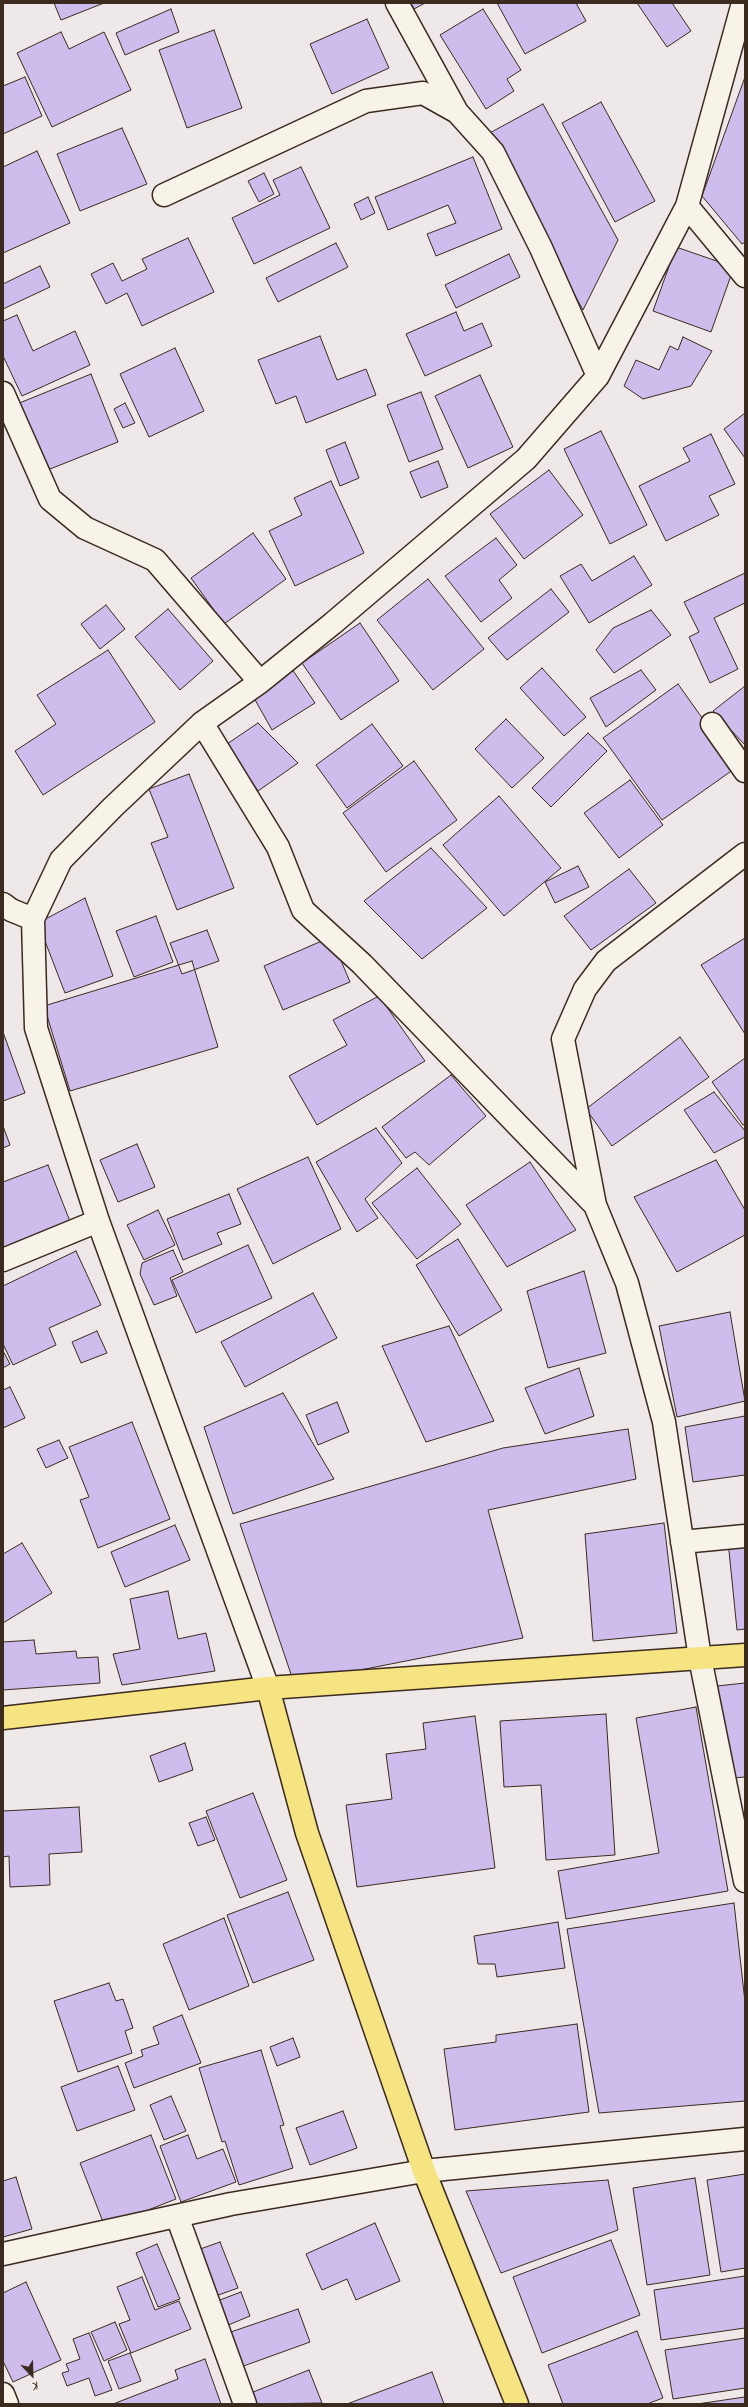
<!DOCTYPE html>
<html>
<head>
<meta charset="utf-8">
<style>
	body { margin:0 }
	#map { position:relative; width:748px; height:2407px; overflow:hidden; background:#efe8e9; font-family:Caveat,sans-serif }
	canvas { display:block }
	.frame { position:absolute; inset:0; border:4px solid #3b2a1e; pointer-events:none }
	.north { position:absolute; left:12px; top:2355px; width:40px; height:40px; -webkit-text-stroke:3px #f7f3e8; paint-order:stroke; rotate:157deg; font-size:11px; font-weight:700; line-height:16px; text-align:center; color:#3b2a1e }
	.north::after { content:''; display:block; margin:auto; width:14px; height:18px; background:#3b2a1e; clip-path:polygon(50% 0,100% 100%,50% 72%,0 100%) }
</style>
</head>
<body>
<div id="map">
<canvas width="748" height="2407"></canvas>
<div class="frame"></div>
<div class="north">K</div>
</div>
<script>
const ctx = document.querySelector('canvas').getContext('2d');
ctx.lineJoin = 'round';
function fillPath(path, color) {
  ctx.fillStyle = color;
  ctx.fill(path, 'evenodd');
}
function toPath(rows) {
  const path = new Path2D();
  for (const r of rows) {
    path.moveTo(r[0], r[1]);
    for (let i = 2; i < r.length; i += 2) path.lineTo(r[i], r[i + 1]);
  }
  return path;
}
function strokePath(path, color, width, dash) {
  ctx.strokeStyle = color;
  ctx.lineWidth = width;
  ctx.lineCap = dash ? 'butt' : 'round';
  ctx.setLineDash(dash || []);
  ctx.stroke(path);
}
const building = toPath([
	[54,3,104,3,61,20,54,3],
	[411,3,425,3,414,9,411,3],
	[497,3,576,3,586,21,525,54,497,3],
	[637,3,672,3,691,31,667,47,637,3],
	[171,9,179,32,125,55,116,33,171,9],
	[483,9,521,70,507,79,514,91,486,109,440,35,483,9],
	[367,19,389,68,332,94,310,44,367,19],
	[214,30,242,108,187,128,159,50,214,30],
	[61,32,69,49,104,32,131,90,52,127,17,53,61,32],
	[25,77,42,116,3,134,3,86,25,77],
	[745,77,745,242,742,244,702,196,745,77],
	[601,102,655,201,615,222,562,123,601,102],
	[543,104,618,240,583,310,486,135,543,104],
	[122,128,147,184,80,211,57,154,122,128],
	[37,151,70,223,3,253,3,167,37,151],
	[473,157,502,229,436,256,427,234,456,223,448,205,388,230,375,197,473,157],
	[301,167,330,228,254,264,232,218,280,195,273,180,301,167],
	[264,173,274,194,259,202,248,181,264,173],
	[368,197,375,213,361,220,354,204,368,197],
	[188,238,214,292,142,326,127,293,106,304,91,274,113,263,122,281,147,269,142,259,188,238],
	[336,243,348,267,278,302,266,278,336,243],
	[676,247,734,267,711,332,653,311,676,247],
	[509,254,520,277,456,308,445,285,509,254],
	[40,266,50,287,3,309,3,284,40,266],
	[456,312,464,331,482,323,492,346,425,376,406,334,456,312],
	[17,315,33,351,75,331,90,365,22,396,3,356,3,321,17,315],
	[320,336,337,380,366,369,376,395,306,423,296,396,276,404,258,360,320,336],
	[683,337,712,351,691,386,643,399,624,386,636,360,659,370,670,346,678,350,683,337],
	[175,348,204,411,149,437,120,374,175,348],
	[91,374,118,442,45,471,17,404,91,374],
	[480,375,513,447,468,468,435,396,480,375],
	[421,392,443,449,409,462,387,405,421,392],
	[125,403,135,423,123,428,114,409,125,403],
	[745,413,745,458,724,429,745,413],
	[601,431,647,525,610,544,564,449,601,431],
	[711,434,735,484,709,496,719,515,666,541,639,486,690,461,683,448,711,434],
	[345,442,359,478,340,486,326,450,345,442],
	[438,461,448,487,421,498,410,472,438,461],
	[549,470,583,515,524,559,490,514,549,470],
	[331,481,364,553,295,586,269,531,302,515,294,498,331,481],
	[253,533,286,579,224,624,191,578,253,533],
	[496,538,517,565,499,580,512,598,481,622,445,576,496,538],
	[634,556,652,585,589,623,560,576,581,564,592,581,634,556],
	[745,573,745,603,714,618,738,669,710,683,689,637,699,632,684,602,745,573],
	[428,579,484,649,433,690,377,620,428,579],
	[551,589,569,612,507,660,488,638,551,589],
	[106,605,125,629,100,649,81,624,106,605],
	[168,609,213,661,180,690,135,637,168,609],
	[651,610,671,635,614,673,596,650,613,628,651,610],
	[360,623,399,681,341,720,302,663,360,623],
	[108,650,155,722,43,795,15,751,56,724,37,695,108,650],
	[542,668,586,717,564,736,520,688,542,668],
	[292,669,315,703,272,730,254,698,292,669],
	[641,670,656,690,606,727,590,698,641,670],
	[678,684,737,767,662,820,603,738,678,684],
	[745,686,745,745,713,711,745,686],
	[506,719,544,758,512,788,475,749,506,719],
	[258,723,298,763,258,791,227,744,258,723],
	[372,724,403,766,347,808,316,765,372,724],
	[588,733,607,751,551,807,532,788,588,733],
	[414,761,457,820,386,872,343,813,414,761],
	[189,774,234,888,177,910,151,843,168,837,149,789,189,774],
	[630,780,663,825,619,858,584,813,630,780],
	[499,796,561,868,504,916,443,845,499,796],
	[431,848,487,908,422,959,364,901,431,848],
	[578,866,589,887,555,903,545,882,578,866],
	[629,869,656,903,591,950,564,916,629,869],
	[85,898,113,976,65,993,38,923,85,898],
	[156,916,173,962,134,977,116,931,156,916],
	[207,930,219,961,182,974,170,943,207,930],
	[331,937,350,982,283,1010,264,966,331,937],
	[745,938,745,1034,701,965,745,938],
	[192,961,218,1047,70,1091,44,1006,192,961],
	[379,996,425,1061,317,1125,289,1076,347,1045,333,1020,379,996],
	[3,1032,25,1093,3,1101,3,1032],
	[680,1037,709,1077,612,1146,586,1109,680,1037],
	[745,1058,745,1124,743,1125,712,1082,745,1058],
	[451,1075,486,1116,429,1165,415,1152,406,1158,382,1127,451,1075],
	[714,1092,745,1131,745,1137,714,1153,684,1110,714,1092],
	[3,1126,10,1145,3,1148,3,1126],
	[376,1128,402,1163,365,1199,378,1218,357,1232,316,1162,376,1128],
	[137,1144,155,1187,118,1202,100,1160,137,1144],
	[308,1157,341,1229,273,1264,237,1189,308,1157],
	[716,1160,745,1210,745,1235,677,1272,634,1197,716,1160],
	[530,1162,576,1230,507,1267,466,1205,530,1162],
	[48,1165,71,1224,3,1250,3,1182,48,1165],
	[417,1168,461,1224,417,1259,372,1203,417,1168],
	[229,1194,241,1224,217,1233,222,1244,183,1260,167,1219,229,1194],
	[158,1210,175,1245,144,1260,127,1225,158,1210],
	[458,1239,502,1310,459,1336,416,1265,458,1239],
	[248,1245,272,1298,196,1333,172,1280,248,1245],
	[173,1250,183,1272,170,1278,177,1296,154,1305,140,1274,142,1263,173,1250],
	[76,1251,101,1305,49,1328,56,1345,13,1365,3,1344,3,1286,76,1251],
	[584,1271,606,1353,548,1368,527,1291,584,1271],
	[313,1293,337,1338,245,1387,221,1342,313,1293],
	[730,1312,745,1401,677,1417,659,1326,730,1312],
	[449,1326,494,1421,426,1442,382,1346,449,1326],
	[97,1331,107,1353,81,1363,72,1342,97,1331],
	[3,1351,10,1364,3,1368,3,1351],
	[579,1368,594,1416,545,1434,525,1388,579,1368],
	[10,1387,25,1418,3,1428,3,1390,10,1387],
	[283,1393,334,1479,233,1514,204,1427,283,1393],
	[337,1402,349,1432,318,1445,306,1415,337,1402],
	[745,1416,745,1475,693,1482,685,1427,745,1416],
	[132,1422,170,1519,98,1548,80,1500,89,1497,69,1447,132,1422],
	[628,1429,636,1479,488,1510,523,1638,294,1683,240,1524,503,1448,628,1429],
	[59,1440,68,1458,46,1468,37,1449,59,1440],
	[664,1523,677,1633,593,1641,585,1534,664,1523],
	[175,1525,190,1560,125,1587,111,1552,175,1525],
	[745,1540,745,1629,737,1630,728,1541,745,1540],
	[22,1543,52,1593,3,1623,3,1554,22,1543],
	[168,1591,178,1639,206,1633,215,1671,122,1685,113,1654,140,1649,130,1599,168,1591],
	[34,1640,36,1654,76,1651,77,1658,98,1657,100,1683,3,1690,3,1642,34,1640],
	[745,1683,745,1777,732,1778,717,1686,745,1683],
	[696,1707,728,1891,566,1919,558,1871,659,1853,636,1718,696,1707],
	[606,1714,615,1855,546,1860,541,1785,504,1787,500,1721,606,1714],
	[475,1716,495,1868,357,1887,346,1805,392,1799,386,1754,426,1749,423,1723,475,1716],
	[185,1743,193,1770,159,1782,150,1756,185,1743],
	[253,1793,287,1880,240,1898,206,1811,253,1793],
	[79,1807,82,1852,49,1854,50,1885,10,1887,9,1856,3,1857,3,1811,79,1807],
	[206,1817,215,1840,198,1846,189,1823,206,1817],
	[288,1892,314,1960,253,1983,227,1915,288,1892],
	[734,1903,745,2002,745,2101,599,2113,567,1929,734,1903],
	[224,1918,249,1986,189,2010,163,1944,224,1918],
	[558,1922,565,1968,497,1977,495,1964,478,1964,474,1936,558,1922],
	[109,1983,116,2001,123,1999,133,2028,125,2031,132,2053,78,2072,54,2001,109,1983],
	[182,2015,201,2063,134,2088,125,2063,143,2056,141,2050,159,2044,153,2027,182,2015],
	[577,2024,589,2112,455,2130,444,2049,496,2042,496,2035,577,2024],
	[293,2038,300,2057,277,2066,270,2047,293,2038],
	[261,2050,284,2125,280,2126,293,2168,239,2185,225,2141,222,2142,199,2068,261,2050],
	[118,2066,135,2110,77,2131,61,2087,118,2066],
	[171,2096,186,2131,164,2140,150,2105,171,2096],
	[343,2111,357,2148,310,2165,296,2128,343,2111],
	[151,2135,176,2199,105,2227,80,2163,151,2135],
	[188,2135,197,2159,223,2149,236,2182,181,2202,160,2146,188,2135],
	[745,2174,745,2268,721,2272,707,2180,745,2174],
	[16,2177,32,2229,3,2237,3,2181,16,2177],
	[695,2178,710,2275,647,2285,633,2188,695,2178],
	[608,2180,618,2230,501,2273,466,2191,608,2180],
	[375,2223,400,2281,356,2300,347,2279,322,2290,306,2254,375,2223],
	[611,2240,640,2315,542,2353,513,2277,611,2240],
	[220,2242,238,2288,210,2298,192,2252,220,2242],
	[157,2244,180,2299,158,2307,136,2253,157,2244],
	[745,2276,745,2328,661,2340,654,2290,745,2276],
	[142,2277,155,2310,179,2301,191,2329,131,2353,119,2324,130,2320,117,2287,142,2277],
	[26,2282,61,2360,13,2382,3,2361,3,2293,26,2282],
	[241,2292,250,2316,221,2328,212,2303,241,2292],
	[298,2309,310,2342,238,2368,225,2334,298,2309],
	[115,2322,127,2350,104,2361,91,2332,115,2322],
	[637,2331,663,2398,647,2404,563,2404,548,2365,637,2331],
	[89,2333,112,2390,95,2396,89,2378,67,2386,62,2373,69,2371,66,2364,80,2359,73,2339,89,2333],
	[745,2338,745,2388,673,2399,665,2350,745,2338],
	[130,2353,141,2381,119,2389,108,2361,130,2353],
	[205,2359,221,2404,113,2404,178,2379,175,2370,205,2359],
	[309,2370,322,2403,252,2404,248,2394,309,2370],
	[432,2372,444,2404,347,2404,432,2372],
	[745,2397,745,2404,697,2404,745,2397]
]);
const minor = toPath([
	[397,3,457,112],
	[164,195,366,101,423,93,457,112,493,152,541,248,598,376],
	[687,206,745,276],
	[3,393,50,499,85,528,155,560,260,682],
	[202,723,278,847,303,910,362,964,595,1205],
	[712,724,745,771],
	[745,854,606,961,585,989,563,1039,595,1205,627,1283,664,1422,700,1658,745,1881],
	[3,904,11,910,33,919],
	[3,1260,98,1221],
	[682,1542,745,1536],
	[268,1688,98,1221,36,1028,33,919,61,860,113,807,202,723,260,682,332,624,526,459,598,376,687,206,743,3],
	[177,2216,245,2404],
	[3,2254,231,2204,424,2171,745,2139],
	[3,2394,7,2404]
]);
const major = toPath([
	[268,1688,307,1833,424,2171,517,2404],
	[3,1718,268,1688,745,1655]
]);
fillPath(building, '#cebcec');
strokePath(building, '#3b2a1e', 1);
strokePath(minor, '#3b2a1e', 25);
strokePath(major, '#3b2a1e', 25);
strokePath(minor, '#f7f3e8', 22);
strokePath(major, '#f6e381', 22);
</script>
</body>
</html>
